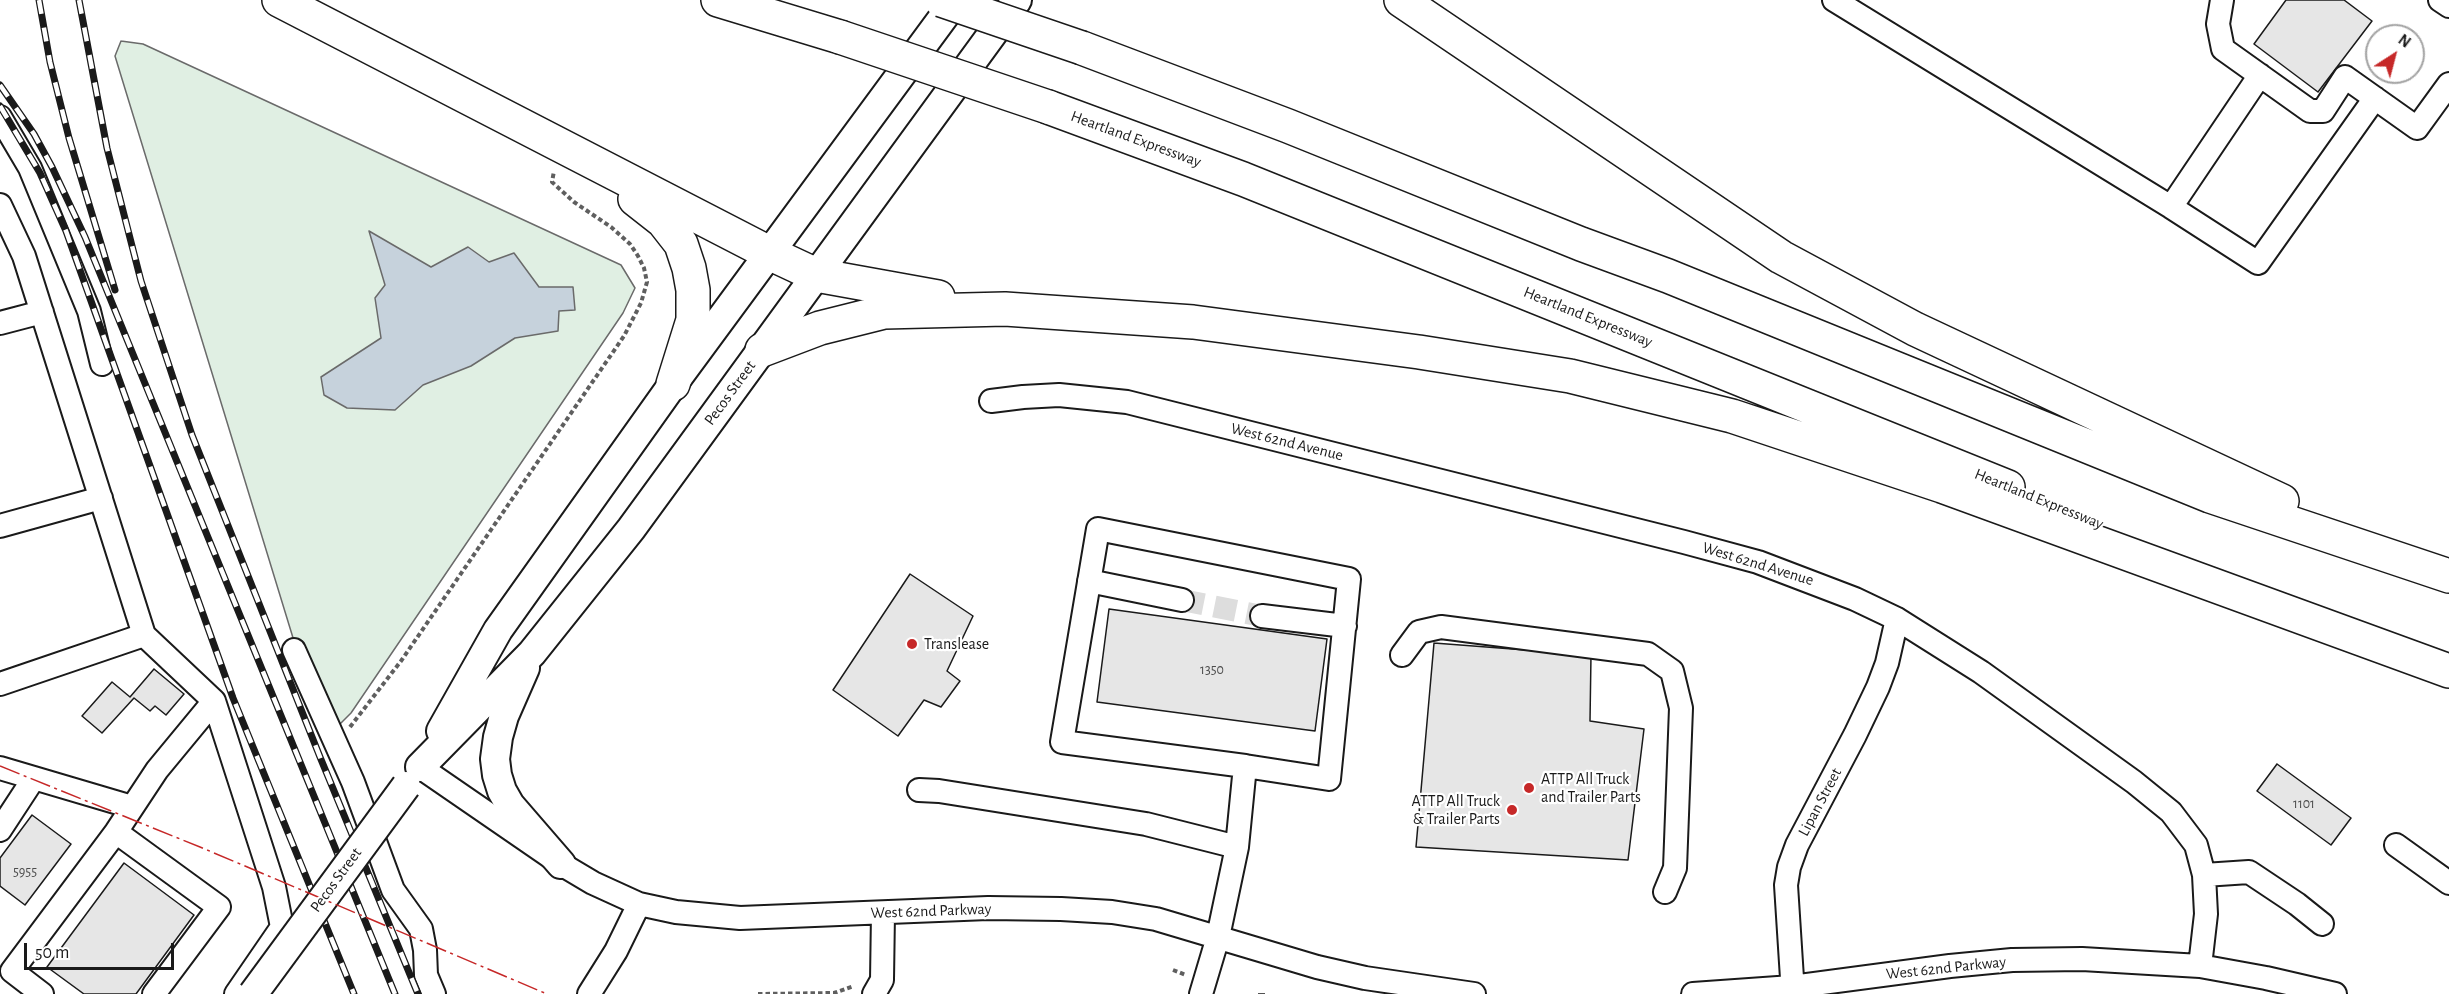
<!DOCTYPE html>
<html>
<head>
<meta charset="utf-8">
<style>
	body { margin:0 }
	#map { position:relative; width:2449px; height:994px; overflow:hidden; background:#fff; font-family:"Alegreya Sans",sans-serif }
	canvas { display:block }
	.north { position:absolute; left:2365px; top:24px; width:60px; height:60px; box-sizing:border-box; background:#fff; border:2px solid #a3a3a3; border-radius:50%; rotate:36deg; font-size:16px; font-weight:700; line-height:24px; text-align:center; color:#1a1a1a }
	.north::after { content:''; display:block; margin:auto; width:21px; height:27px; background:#c62828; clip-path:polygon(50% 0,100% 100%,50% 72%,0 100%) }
	.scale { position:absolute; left:24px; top:943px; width:150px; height:27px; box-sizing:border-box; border:3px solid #1a1a1a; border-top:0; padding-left:8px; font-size:18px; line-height:21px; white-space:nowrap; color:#1a1a1a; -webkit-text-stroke:4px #fff; paint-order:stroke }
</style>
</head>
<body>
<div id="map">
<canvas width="2449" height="994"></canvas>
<div class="north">N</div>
<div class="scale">50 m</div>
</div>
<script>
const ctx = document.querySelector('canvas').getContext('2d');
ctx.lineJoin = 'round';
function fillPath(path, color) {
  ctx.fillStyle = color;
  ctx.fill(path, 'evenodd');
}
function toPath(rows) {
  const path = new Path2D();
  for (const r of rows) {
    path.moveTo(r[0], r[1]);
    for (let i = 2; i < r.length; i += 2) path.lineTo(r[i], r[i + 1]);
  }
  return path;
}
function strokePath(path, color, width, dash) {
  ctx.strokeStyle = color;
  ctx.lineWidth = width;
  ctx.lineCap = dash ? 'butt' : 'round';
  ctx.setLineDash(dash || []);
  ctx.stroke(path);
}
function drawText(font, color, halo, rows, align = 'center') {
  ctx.font = font + ' "Alegreya Sans",sans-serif';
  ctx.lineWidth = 4.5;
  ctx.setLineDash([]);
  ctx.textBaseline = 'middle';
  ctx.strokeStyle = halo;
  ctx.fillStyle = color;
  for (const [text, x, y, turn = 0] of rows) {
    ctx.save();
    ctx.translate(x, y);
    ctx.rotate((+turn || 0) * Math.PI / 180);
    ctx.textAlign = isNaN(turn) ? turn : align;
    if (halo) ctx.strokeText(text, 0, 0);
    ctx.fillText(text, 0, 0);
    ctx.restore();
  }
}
const green = toPath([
	[121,41,143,44,621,265,635,288,623,313,351,713,340,724,327,721,316,713,115,56,121,41]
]);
const water = toPath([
	[369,231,431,267,468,247,489,262,514,253,539,287,573,287,575,310,559,311,558,331,515,338,471,366,423,385,395,410,347,408,324,395,321,377,381,338,375,298,385,285,369,231]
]);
const building = toPath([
	[2286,0,2344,0,2372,21,2318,92,2254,44,2286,0],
	[910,574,973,616,947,671,960,681,941,707,924,700,898,736,833,690,910,574],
	[1109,609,1327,639,1315,731,1097,702,1109,609],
	[1434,643,1591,655,1590,721,1644,729,1628,860,1416,847,1434,643],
	[154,669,184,694,166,715,155,706,150,711,134,698,102,733,82,716,112,682,130,697,154,669],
	[2277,764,2351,818,2331,845,2257,791,2277,764],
	[32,815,71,844,25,905,0,886,0,858,32,815],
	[124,863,194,915,136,994,84,994,47,967,124,863]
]);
const minorTunnel = toPath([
	[1182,600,1262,616]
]);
const path = toPath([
	[350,727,401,661,624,336,641,303,647,282,644,268,638,256,630,244,611,227,574,202,552,182,554,171],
	[1173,970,1186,975],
	[758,994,834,993,854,986]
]);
const minor = toPath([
	[1834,0,2171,207,2260,75],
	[2222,0,2218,24,2223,49,2310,111,2323,111,2345,77,2417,128,2449,84],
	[2440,0,2449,6],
	[0,117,30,168,89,311,102,364],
	[0,205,24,256,144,635,0,684],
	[2171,207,2258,263,2375,98],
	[0,323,42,312],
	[991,401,1023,397,1059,395,1127,402,1684,542,1758,562,1855,599,1897,619,1981,672,2134,782,2171,812,2196,845,2204,875,2206,914,2200,966],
	[0,526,101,498],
	[1089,581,1182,600],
	[1262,616,1345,626],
	[294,650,353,782,393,890,421,929,425,950,426,975,434,994],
	[1402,655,1419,632,1441,627,1648,654,1672,671,1681,708,1675,868,1665,892],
	[214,701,274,887,282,927,236,994],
	[420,767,561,864,593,883,639,904,676,912,740,918,988,908,1061,909,1112,912,1156,919,1317,967,1365,978,1474,994],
	[0,768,132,807],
	[919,790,939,791,1146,824,1237,847],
	[0,830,34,778],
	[116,832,219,907,154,994],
	[2396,845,2449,883],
	[2204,875,2249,872,2297,904,2322,924],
	[42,994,12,971,116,832,157,770,214,701,144,635],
	[589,994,616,951,639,904],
	[874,994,882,980,883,913],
	[1201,994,1218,937,1237,847,1245,766,1329,779,1349,579,1098,529,1062,742,1245,766],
	[1693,994,1792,987,1950,966,2012,960,2082,959,2200,966,2266,978,2335,994],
	[1793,994,1786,885,1789,867,1797,845,1855,735,1878,687,1887,663,1897,619]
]);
const major = toPath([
	[525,668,504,716,498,737,495,759,497,775,502,791,510,805,561,864],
	[441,731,498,630,673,384,956,0],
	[420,767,532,653,631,529,1017,0]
]);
const highway = toPath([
	[279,0,769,253,816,275,938,297],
	[718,0,840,37],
	[1401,0,1781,257,1915,329,2282,501],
	[1082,48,1288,126,1581,244,1668,276,2210,496,2449,576],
	[1048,107,1243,179,2008,487],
	[635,199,663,221,681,244,689,268,693,290,693,320,673,384],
	[762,350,820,328,884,312,1005,309,1193,322,1419,352,1570,376,1732,416,1942,486,2449,671]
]);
const rail = toPath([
	[39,0,50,62,69,138,115,290],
	[79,0,107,148,141,281,192,435,320,757,418,994],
	[0,85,34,134,52,167,85,237,395,994],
	[0,106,40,173,66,231,233,698,354,994]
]);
const majorBridge = toPath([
	[253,994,406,786]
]);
const highwayBridge = toPath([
	[941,0,1082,48],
	[840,37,1048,107]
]);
const fence = toPath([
	[1258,994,1265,994]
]);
const power = toPath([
	[0,766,200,847,547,994]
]);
const markers = [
	[912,644,6,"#c62828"],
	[1529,788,6,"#c62828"],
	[1512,810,6,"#c62828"]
];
const numberNames = [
	["1350",1212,670],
	["1101",2304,804],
	["5955",25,872]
];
const streetNames = [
	["Heartland Expressway",1136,139,20],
	["Heartland Expressway",1588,317,22],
	["Pecos Street",730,393,-54],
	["West 62nd Avenue",1287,442,14],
	["Heartland Expressway",2039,499,22],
	["West 62nd Avenue",1758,564,17],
	["Lipan Street",1820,802,-62],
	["Pecos Street",336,880,-54],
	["West 62nd Parkway",931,911,-2],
	["West 62nd Parkway",1946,968,-6]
];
const poiNames = [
	["Translease",924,644],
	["ATTP All Truck",1541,779],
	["and Trailer Parts",1541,797],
	["ATTP All Truck",1500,801,"right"],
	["& Trailer Parts",1500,819,"right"]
];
fillPath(green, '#e0efe3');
strokePath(green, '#6a6a6a', 1.5);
fillPath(water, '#c6d2dc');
strokePath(water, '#6a6a6a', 1.5);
fillPath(building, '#e6e6e6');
strokePath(building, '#1a1a1a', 1.5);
strokePath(minorTunnel, '#ddd', 22, [22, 11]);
strokePath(minor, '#1a1a1a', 26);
strokePath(major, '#1a1a1a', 32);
strokePath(highway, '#1a1a1a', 36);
strokePath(path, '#5f5f5f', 4, [4.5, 3]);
strokePath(minor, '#fff', 22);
strokePath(major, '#fff', 28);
strokePath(highway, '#fff', 33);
strokePath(rail, '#1a1a1a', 7);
strokePath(rail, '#fff', 4.5, [14]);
strokePath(majorBridge, '#1a1a1a', 32, []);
strokePath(highwayBridge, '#1a1a1a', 36, []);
strokePath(majorBridge, '#fff', 28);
strokePath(highwayBridge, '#fff', 33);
strokePath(fence, '#1a1a1a', 1.5, [8, 3]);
strokePath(power, '#c62828', 1.5, [21, 4.5, 3, 4.5]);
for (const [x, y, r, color] of markers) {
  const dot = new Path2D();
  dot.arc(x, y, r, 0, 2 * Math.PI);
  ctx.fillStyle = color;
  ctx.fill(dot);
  strokePath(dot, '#fff', 2);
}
drawText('14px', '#4d4d4d', null, numberNames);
drawText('16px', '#1a1a1a', '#fff', streetNames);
drawText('16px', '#1a1a1a', '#fff', poiNames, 'left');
</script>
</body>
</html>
